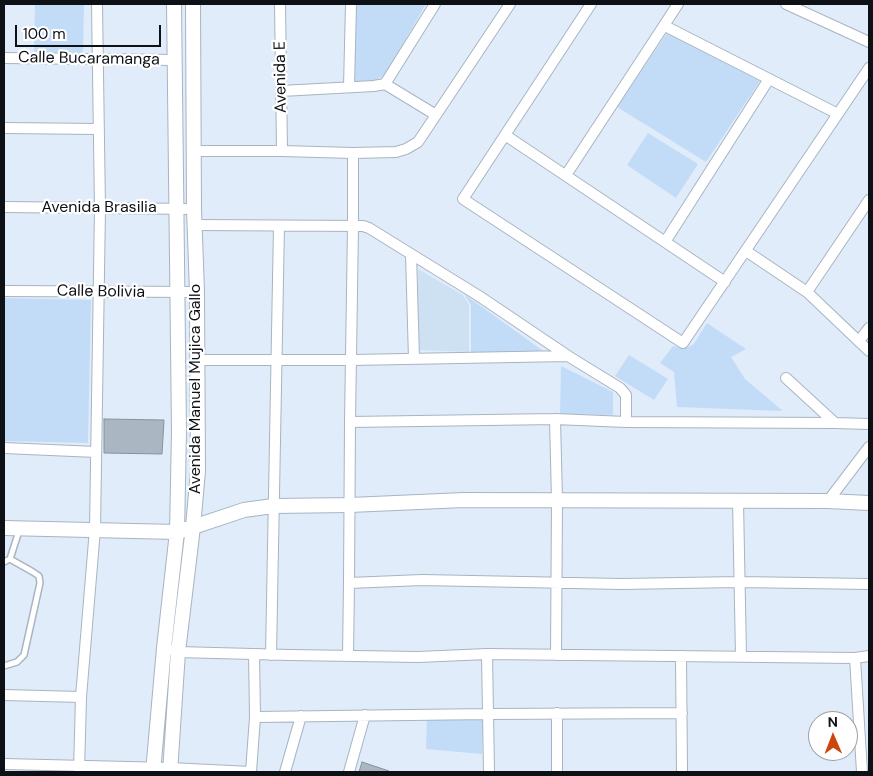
<!DOCTYPE html>
<html>
<head>
<meta charset="utf-8">
<style>
	body { margin:0 }
	#map { position:relative; width:873px; height:776px; overflow:hidden; background:#e0ecfa; font-family:"DM Sans",sans-serif }
	canvas { display:block }
	.frame { position:absolute; inset:0; border:5px solid #0d1116; pointer-events:none }
	.north { position:absolute; left:808px; top:711px; width:50px; height:50px; box-sizing:border-box; background:#fff; border:1px solid #9ea0a2; border-radius:50%; rotate:359deg; font-size:14px; font-weight:700; line-height:20px; text-align:center; color:#0d1116 }
	.north::after { content:''; display:block; margin:auto; width:18px; height:22px; background:#cd470a; clip-path:polygon(50% 0,100% 100%,50% 72%,0 100%) }
	.scale { position:absolute; left:15px; top:25px; width:146px; height:22px; box-sizing:border-box; border:2px solid #0d1116; border-top:0; padding-left:6px; font-size:15px; line-height:18px; white-space:nowrap; color:#0d1116; -webkit-text-stroke:4px #fff; paint-order:stroke }
</style>
</head>
<body>
<div id="map">
<canvas width="873" height="776"></canvas>
<div class="frame"></div>
<div class="north">N</div>
<div class="scale">100 m</div>
</div>
<script>
const ctx = document.querySelector('canvas').getContext('2d');
ctx.lineJoin = 'round';
function fillPath(path, color) {
  ctx.fillStyle = color;
  ctx.fill(path, 'evenodd');
}
function toPath(rows) {
  const path = new Path2D();
  for (const r of rows) {
    path.moveTo(r[0], r[1]);
    for (let i = 2; i < r.length; i += 2) path.lineTo(r[i], r[i + 1]);
  }
  return path;
}
function strokePath(path, color, width, dash) {
  ctx.strokeStyle = color;
  ctx.lineWidth = width;
  ctx.lineCap = dash ? 'butt' : 'round';
  ctx.setLineDash(dash || []);
  ctx.stroke(path);
}
function drawText(font, color, halo, rows, align = 'center') {
  ctx.font = font + ' "DM Sans",sans-serif';
  ctx.lineWidth = 4.5;
  ctx.setLineDash([]);
  ctx.textBaseline = 'middle';
  ctx.strokeStyle = halo;
  ctx.fillStyle = color;
  for (const [text, x, y, turn = 0] of rows) {
    ctx.save();
    ctx.translate(x, y);
    ctx.rotate((+turn || 0) * Math.PI / 180);
    ctx.textAlign = isNaN(turn) ? turn : align;
    if (halo) ctx.strokeText(text, 0, 0);
    ctx.fillText(text, 0, 0);
    ctx.restore();
  }
}
const built = toPath([
	[418,269,463,295,469,305,469,352,418,350]
]);
const green = toPath([
	[35,4,84,4,83,53,34,52],
	[355,4,426,4,385,75,373,82,354,82],
	[667,33,760,81,706,162,617,107],
	[648,133,698,164,676,198,627,165],
	[464,294,546,353,471,353,471,305],
	[4,298,91,300,88,443,4,441],
	[707,323,746,349,731,357,745,379,783,411,677,407,674,372,660,363,673,346,684,348,693,345],
	[629,355,668,379,654,400,615,376],
	[561,366,613,392,613,415,560,414],
	[427,718,483,718,482,754,426,749]
]);
const building = toPath([
	[104,419,164,420,162,454,104,453,104,419],
	[362,762,389,771,388,772,359,772,362,762]
]);
const lane = toPath([
	[4,562,10,559,19,531],
	[4,666,17,662,24,655,40,583,39,576,33,572,10,559]
]);
const street = toPath([
	[280,4,282,151],
	[591,4,463,199,683,343,869,68],
	[786,4,869,42],
	[665,26,838,114],
	[4,58,174,60],
	[385,84,436,115],
	[349,87,351,4],
	[281,91,374,86,385,84,435,4],
	[4,128,98,129],
	[505,135,725,282],
	[194,151,282,151,353,153,396,152,406,149,418,142,510,4],
	[566,175,678,4],
	[4,207,194,209],
	[195,225,363,226,369,228,479,296,568,356,620,388,626,395,626,422],
	[665,242,769,79],
	[746,251,807,292,869,351],
	[411,254,414,359],
	[4,291,197,292],
	[807,292,869,200],
	[859,341,869,328],
	[197,360,351,360,568,356],
	[786,378,835,423],
	[555,419,557,500,556,655],
	[350,422,555,419,626,422,835,423,869,424],
	[4,448,96,452],
	[738,501,741,656],
	[828,501,869,447],
	[349,583,422,580,622,584,739,582,869,584],
	[172,650,178,652,290,655,418,657,487,654,855,658,869,656],
	[487,654,489,772],
	[271,655,279,226],
	[348,656,349,583,350,422,353,226,353,153],
	[681,656,682,772],
	[855,658,862,772],
	[4,695,81,697],
	[255,717,488,714,682,713],
	[4,764,170,768,251,772],
	[79,772,81,697,95,529,100,208,97,4],
	[251,772,255,717,254,654],
	[285,772,301,716],
	[349,772,365,715],
	[557,772,557,713]
]);
const secondary = toPath([
	[4,528,177,532,193,527,244,510,273,506,350,505,464,500,828,501,869,503],
	[153,772,164,648,177,532,179,431,174,4],
	[170,772,178,652,193,527,198,471,197,292,194,209,193,4]
]);
const streetNames = [
	["Calle Bucaramanga",89,59,1],
	["Avenida E",281,77,-91],
	["Avenida Brasilia",99,208],
	["Calle Bolivia",101,292,1],
	["Avenida Manuel Mujica Gallo",196,389,-90]
];
fillPath(built, '#cee1f2');
fillPath(green, '#c2dcf8');
fillPath(building, '#aab6c2');
strokePath(building, '#86919d', 1);
strokePath(lane, '#a8b4c1', 8);
strokePath(street, '#a8b4c1', 12);
strokePath(secondary, '#a8b4c1', 16);
strokePath(lane, '#fff', 5);
strokePath(street, '#fff', 10);
strokePath(secondary, '#fff', 14);
drawText('16px', '#0d1116', '#fff', streetNames);
</script>
</body>
</html>
